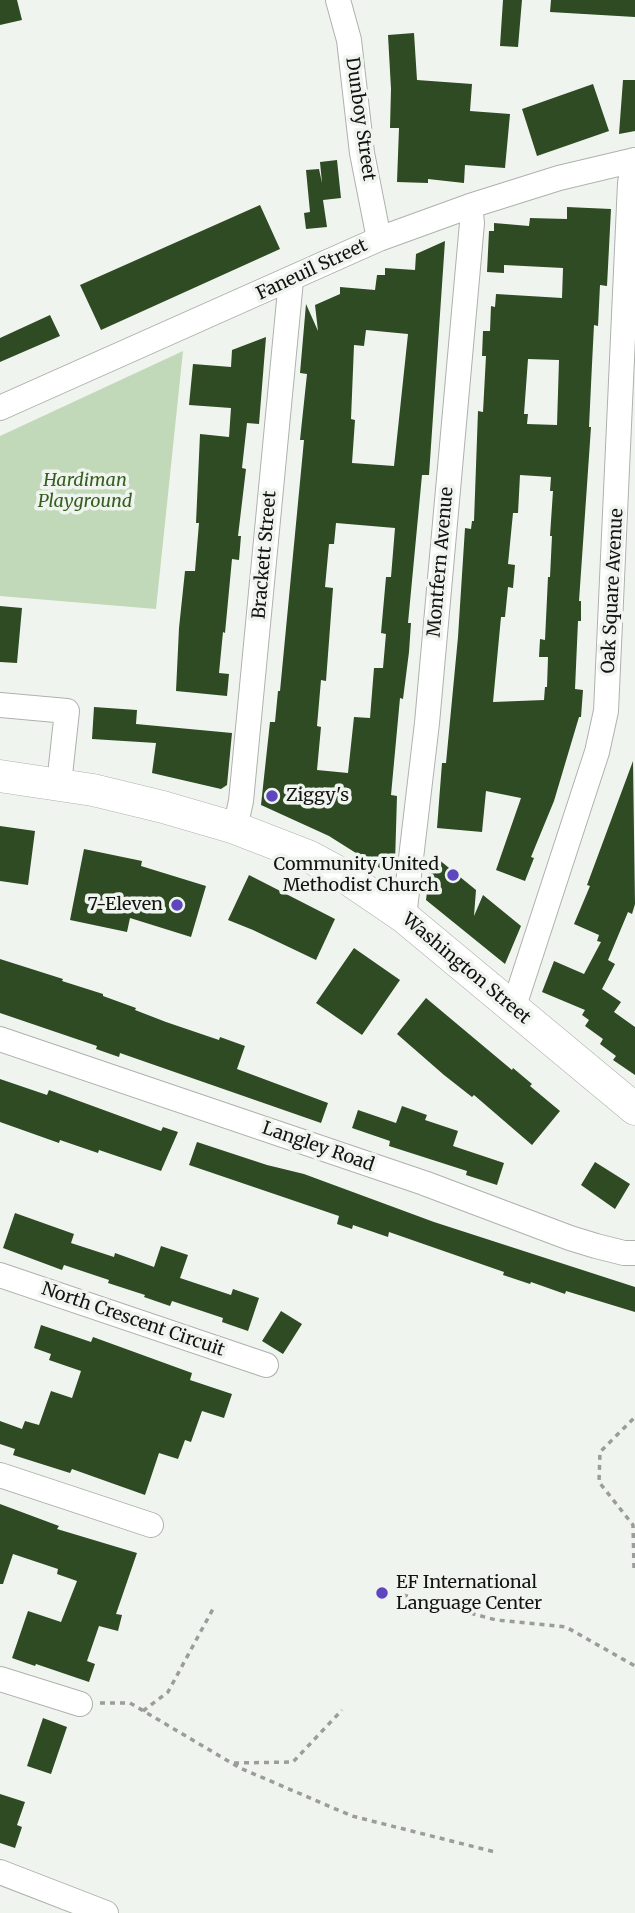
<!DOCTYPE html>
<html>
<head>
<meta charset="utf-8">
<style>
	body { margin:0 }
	canvas { display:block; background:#f0f4ef }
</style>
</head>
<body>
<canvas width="635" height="1913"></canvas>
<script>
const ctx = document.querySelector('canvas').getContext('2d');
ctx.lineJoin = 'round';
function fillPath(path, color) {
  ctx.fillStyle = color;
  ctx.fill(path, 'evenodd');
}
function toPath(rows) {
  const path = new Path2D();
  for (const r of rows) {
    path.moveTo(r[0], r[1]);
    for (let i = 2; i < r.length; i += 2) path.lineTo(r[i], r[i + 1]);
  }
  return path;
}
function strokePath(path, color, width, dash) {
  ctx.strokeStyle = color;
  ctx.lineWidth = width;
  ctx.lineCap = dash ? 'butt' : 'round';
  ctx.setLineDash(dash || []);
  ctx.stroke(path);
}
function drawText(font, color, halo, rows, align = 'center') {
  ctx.font = font + ' Merriweather,serif';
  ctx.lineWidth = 7;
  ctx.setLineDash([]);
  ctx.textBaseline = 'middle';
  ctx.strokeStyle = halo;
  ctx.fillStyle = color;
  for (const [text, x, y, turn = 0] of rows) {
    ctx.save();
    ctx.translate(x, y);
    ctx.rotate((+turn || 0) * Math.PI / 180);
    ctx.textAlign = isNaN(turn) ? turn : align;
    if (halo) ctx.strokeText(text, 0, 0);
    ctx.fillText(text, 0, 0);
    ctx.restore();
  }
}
const green = toPath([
	[183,351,156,609,0,596,0,436]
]);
const building = toPath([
	[0,0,17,0,22,20,0,25],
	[503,0,522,0,518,47,500,46],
	[551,0,635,0,635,17,550,12],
	[414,33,417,80,472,84,470,111,510,114,505,168,465,165,464,183,428,179,428,183,397,182,399,128,390,128,391,89,388,35],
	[623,80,635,80,635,131,619,134],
	[593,84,609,131,537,156,522,109],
	[337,160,341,198,323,200,327,227,306,229,304,213,310,212,306,170,319,169,322,183,320,162],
	[260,205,280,249,101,330,80,285],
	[567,207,611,209,607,286,600,285,598,326,594,325,592,364,589,427,591,427,579,601,581,601,581,621,578,621,575,689,583,690,581,717,579,717,554,801,531,857,534,858,525,881,496,870,521,798,486,791,482,832,437,828,442,763,446,763,458,637,465,528,471,529,472,521,474,521,478,411,483,412,486,356,482,356,483,331,490,331,491,306,495,307,496,294,562,298,563,268,504,265,504,273,487,272,489,231,494,231,494,223,529,226,530,218,567,219],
	[528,359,559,360,557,425,527,424,528,414,524,414],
	[520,475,551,477,550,491,553,491,550,536,552,536,550,577,548,577,545,640,540,639,539,657,548,657,547,687,545,687,544,700,493,702,501,617,505,617,508,587,513,588,515,565,508,564,513,513,518,513],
	[445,241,429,475,422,475,408,623,411,623,409,652,403,699,400,698,391,795,397,796,395,863,395,869,386,872,329,836,261,805,270,722,275,722,278,691,280,691,304,440,300,440,307,374,300,373,306,304,318,331,315,305,340,294,340,287,375,290,377,275,385,275,385,268,415,270,416,254],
	[366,330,408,334,394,466,352,463,355,420,351,419,354,345,364,346],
	[336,523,395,528,391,577,386,577,381,633,386,634,383,668,374,668,370,718,354,717,348,773,317,770,321,727,317,726,321,680,326,681,333,588,325,587,329,544,334,544],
	[50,315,60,336,0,362,0,338],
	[266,337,259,424,247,423,242,468,246,469,238,536,241,536,239,560,232,559,225,633,223,632,219,673,229,674,227,696,176,691,179,628,185,571,195,571,199,523,196,523,200,434,229,437,231,408,189,405,193,364,231,367,232,350],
	[0,606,22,608,17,663,0,662],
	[94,707,137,710,136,724,232,733,227,785,221,789,152,773,156,743,92,739],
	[633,761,635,904,632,914,628,912,608,960,615,964,602,989,621,1002,614,1012,635,1027,635,1075,613,1060,616,1056,600,1044,603,1039,585,1026,589,1020,582,1015,585,1010,542,992,554,961,584,974,601,942,597,941,599,935,574,924,590,886,587,885],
	[0,826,35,831,28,885,0,881],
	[84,849,142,861,141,866,206,886,191,937,130,918,127,932,70,920],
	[432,854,476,890,474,916,483,895,521,926,505,964,426,900],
	[249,875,335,919,316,960,253,930,228,920],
	[354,948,400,980,362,1035,316,1003],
	[0,959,63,979,62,981,103,994,103,996,136,1008,135,1010,166,1022,219,1040,220,1037,245,1046,237,1069,328,1103,321,1123,120,1053,119,1057,96,1049,97,1046,0,1013],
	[426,998,512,1070,513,1068,532,1084,530,1086,560,1111,532,1145,474,1095,472,1097,444,1075,397,1034],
	[0,1079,47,1095,49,1090,161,1131,163,1127,178,1132,161,1171,99,1150,98,1153,60,1140,59,1143,0,1122],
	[402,1106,427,1115,425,1120,458,1131,453,1146,504,1163,497,1185,466,1175,467,1171,389,1146,390,1141,352,1128,358,1110,396,1123],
	[197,1142,267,1165,304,1174,434,1222,635,1287,635,1312,566,1291,565,1294,531,1282,530,1284,503,1275,504,1272,389,1232,388,1237,353,1225,352,1229,337,1224,339,1216,189,1165],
	[595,1162,630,1184,615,1209,581,1185],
	[15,1213,74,1234,71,1243,114,1257,115,1253,154,1267,161,1246,188,1255,180,1278,231,1295,233,1289,259,1298,248,1331,222,1322,223,1318,172,1301,170,1306,144,1297,145,1295,108,1283,109,1280,64,1265,62,1270,3,1248],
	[281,1311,302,1324,283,1354,262,1341],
	[41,1325,91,1342,93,1337,192,1373,190,1380,232,1394,224,1418,202,1411,191,1442,185,1440,178,1459,159,1453,145,1495,72,1469,70,1473,13,1455,15,1449,0,1444,0,1421,22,1429,25,1421,39,1425,51,1391,72,1398,81,1371,49,1360,51,1354,34,1348],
	[0,1504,59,1526,57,1529,137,1553,116,1614,122,1615,118,1631,99,1626,87,1661,95,1664,89,1682,36,1664,35,1666,12,1658,28,1611,61,1622,77,1581,57,1574,58,1569,13,1554,3,1584,0,1584],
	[43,1718,67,1727,51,1774,27,1766],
	[0,1794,25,1802,17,1825,22,1827,15,1848,0,1843]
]);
const path = toPath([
	[634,1568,633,1525,599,1482,600,1452,635,1417],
	[403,1595,496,1620,566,1627,635,1666],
	[100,1703,130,1703,240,1768,352,1816,495,1852],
	[143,1711,168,1692,214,1607],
	[234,1763,293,1762,342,1710]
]);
const minor = toPath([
	[338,0,349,40,362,153,379,239],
	[0,408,379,239,470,206,559,178,635,160],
	[0,705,67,711,59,784],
	[235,828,241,801,291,280],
	[404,917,427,723,472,223,470,206],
	[513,1009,597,752,606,711,630,183,634,160],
	[0,1039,424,1183,570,1238,596,1246,624,1253,635,1253],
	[0,1275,266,1365],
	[0,1475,151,1525],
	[0,1679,80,1704],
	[0,1872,106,1913]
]);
const major = toPath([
	[0,776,93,790,163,807,235,828,310,857,338,872,404,917,635,1109]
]);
const markers = [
	[272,796,7,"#5e46be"],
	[453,875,7,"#5e46be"],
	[177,905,7,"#5e46be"],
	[382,1593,7,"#5e46be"]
];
const streetNames = [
	["Dunboy Street",360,119,82],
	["Faneuil Street",312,270,-25],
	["Brackett Street",265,555,-85],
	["Montfern Avenue",441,562,-85],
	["Oak Square Avenue",613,591,-87],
	["Washington Street",466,969,40],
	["Langley Road",318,1147,19],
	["North Crescent Circuit",133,1320,19]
];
const parkNames = [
	["Hardiman",85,481],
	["Playground",85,502]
];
const poiNames = [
	["Ziggy's",286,796],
	["Community United",439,865,"right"],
	["Methodist Church",439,886,"right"],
	["7-Eleven",163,905,"right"],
	["EF International",396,1583],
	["Language Center",396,1604]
];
fillPath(green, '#c1d9b8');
fillPath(building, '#2e4b23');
strokePath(minor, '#aeb1ad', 26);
strokePath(major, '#aeb1ad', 33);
strokePath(path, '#9a9d99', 3.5, [5, 5]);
strokePath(minor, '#fff', 24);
strokePath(major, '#fff', 32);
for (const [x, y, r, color] of markers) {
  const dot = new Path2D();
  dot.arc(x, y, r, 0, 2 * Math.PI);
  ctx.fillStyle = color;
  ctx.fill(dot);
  strokePath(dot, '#f0f4ef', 2.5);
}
drawText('18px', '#131412', '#f0f4ef', streetNames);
drawText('italic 18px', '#345e20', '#f0f4ef', parkNames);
drawText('18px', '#131412', '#f0f4ef', poiNames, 'left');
</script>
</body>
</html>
